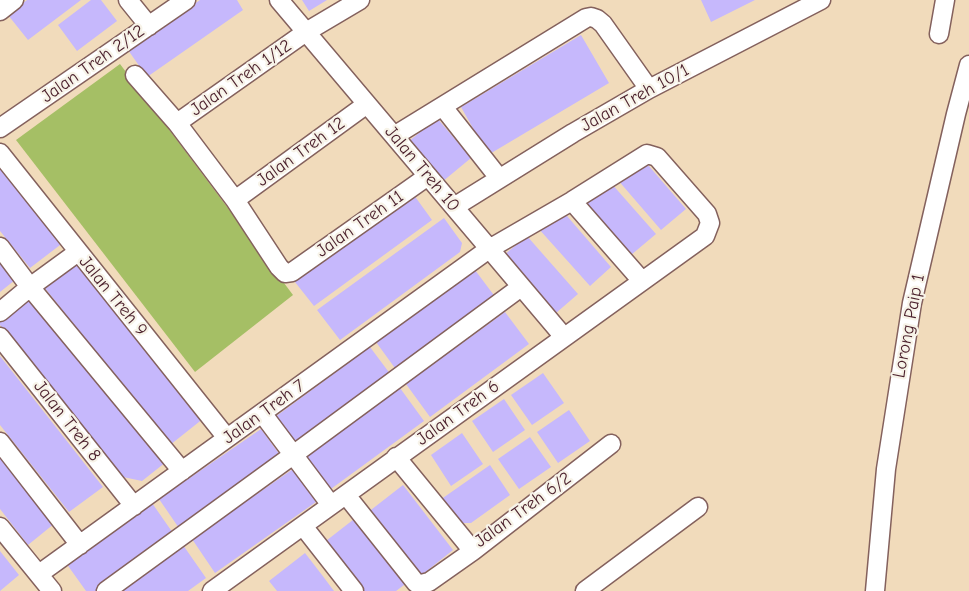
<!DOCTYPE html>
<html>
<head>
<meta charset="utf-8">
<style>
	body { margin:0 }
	canvas { display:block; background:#f1dbbb }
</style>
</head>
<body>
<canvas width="969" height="591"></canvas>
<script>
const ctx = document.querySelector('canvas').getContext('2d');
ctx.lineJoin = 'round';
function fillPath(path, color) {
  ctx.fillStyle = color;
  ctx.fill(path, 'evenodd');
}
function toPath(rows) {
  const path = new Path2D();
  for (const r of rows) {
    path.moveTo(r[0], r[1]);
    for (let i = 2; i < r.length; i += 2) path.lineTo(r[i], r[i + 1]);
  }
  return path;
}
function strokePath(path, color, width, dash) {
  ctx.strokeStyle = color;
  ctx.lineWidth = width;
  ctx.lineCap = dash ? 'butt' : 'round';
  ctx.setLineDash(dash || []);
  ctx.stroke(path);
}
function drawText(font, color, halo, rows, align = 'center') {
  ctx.font = font + ' "Comic Neue",sans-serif';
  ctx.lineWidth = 4.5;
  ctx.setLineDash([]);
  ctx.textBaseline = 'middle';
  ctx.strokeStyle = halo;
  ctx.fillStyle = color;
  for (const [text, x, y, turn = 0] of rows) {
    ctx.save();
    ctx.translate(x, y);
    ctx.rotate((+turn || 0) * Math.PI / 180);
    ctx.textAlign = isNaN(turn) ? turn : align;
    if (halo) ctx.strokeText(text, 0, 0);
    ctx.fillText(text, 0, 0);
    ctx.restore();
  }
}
const green = toPath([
	[120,64,293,295,195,372,16,140]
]);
const building = toPath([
	[27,0,81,0,28,40,8,15],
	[91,0,101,0,117,21,77,51,58,25],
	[200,0,237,0,243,10,147,77,128,50],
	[302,0,327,0,309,11],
	[701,0,755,0,711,22],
	[581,35,609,83,488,155,461,107],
	[437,118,471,158,442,182,408,142],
	[642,158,686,209,661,230,617,179],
	[0,161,64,242,30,268,0,231],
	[611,183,656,234,631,255,586,204],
	[411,191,432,220,314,306,291,277],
	[561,209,611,267,590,286,538,228],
	[444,218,462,243,460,252,340,340,317,310],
	[527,236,578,294,556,313,504,255],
	[0,251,20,276,0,292],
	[79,260,204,418,170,445,44,287],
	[475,270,499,302,400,375,376,342],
	[33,294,166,462,142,481,123,477,0,325,0,320],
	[505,312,529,344,430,417,406,384],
	[370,347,394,379,295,453,271,420],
	[0,356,103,487,69,512,0,425],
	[543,373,564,403,532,425,511,395],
	[400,388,424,421,324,494,300,461],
	[504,399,525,430,493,452,472,421],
	[569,410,590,441,558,463,537,432],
	[261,429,283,459,181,531,159,499],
	[462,433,483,464,451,486,431,455],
	[530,437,551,467,519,489,498,459],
	[0,443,60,519,28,545,0,509],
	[490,465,510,495,471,523,456,523,440,500],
	[293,469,316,502,215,573,192,539],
	[403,485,453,550,418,578,367,513],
	[152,503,175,536,97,591,86,591,66,563],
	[358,516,408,582,396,591,358,591,322,544],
	[183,545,206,578,188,591,116,591],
	[0,551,19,575,0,591],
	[305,553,322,575,334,591,277,591,269,581]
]);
const minor = toPath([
	[128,0,149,26],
	[279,0,564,337],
	[0,11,14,0],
	[939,34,945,0],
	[135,75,177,123,235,200,279,267,285,273,292,272,428,176],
	[443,107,499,178],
	[177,123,306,32,360,0],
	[0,128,186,0],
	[394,136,586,18,591,17,597,19,603,24,649,89],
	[0,153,227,438],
	[235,200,367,104],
	[572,201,642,281],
	[454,207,573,133,649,89,821,0],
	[0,247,30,287,182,471],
	[0,312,30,287,78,252],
	[0,337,134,506],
	[262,413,331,505],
	[0,442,80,545],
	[396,457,473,551,611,444],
	[346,495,416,583,421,584,429,582,473,551],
	[303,526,354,591],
	[0,527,52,591],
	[39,574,489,249,572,201,647,154,657,157,707,214,710,223,705,236,212,591],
	[106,591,293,455,521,287],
	[585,591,698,507],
	[875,591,886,469,912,303,956,114,969,65]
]);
const streetNames = [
	["Jalan Treh 2/12",93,64,-35],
	["Jalan Treh 1/12",241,78,-35],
	["Jalan Treh 10/1",635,98,-29],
	["Jalan Treh 12",301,152,-36],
	["Jalan Treh 10",422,169,50],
	["Jalan Treh 11",360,224,-35],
	["Jalan Treh 9",113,296,51],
	["Lorong Paip 1",909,326,-79],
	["Jalan Treh 7",264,412,-36],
	["Jalan Treh 6",458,413,-36],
	["Jalan Treh 8",67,421,52],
	["Jalan Treh 6/2",523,510,-36]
];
fillPath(green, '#a5bf65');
fillPath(building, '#c6b8fc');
strokePath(minor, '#84615d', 21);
strokePath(minor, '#fff', 18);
drawText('18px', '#4a1f2b', '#f7f3e8', streetNames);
</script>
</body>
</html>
